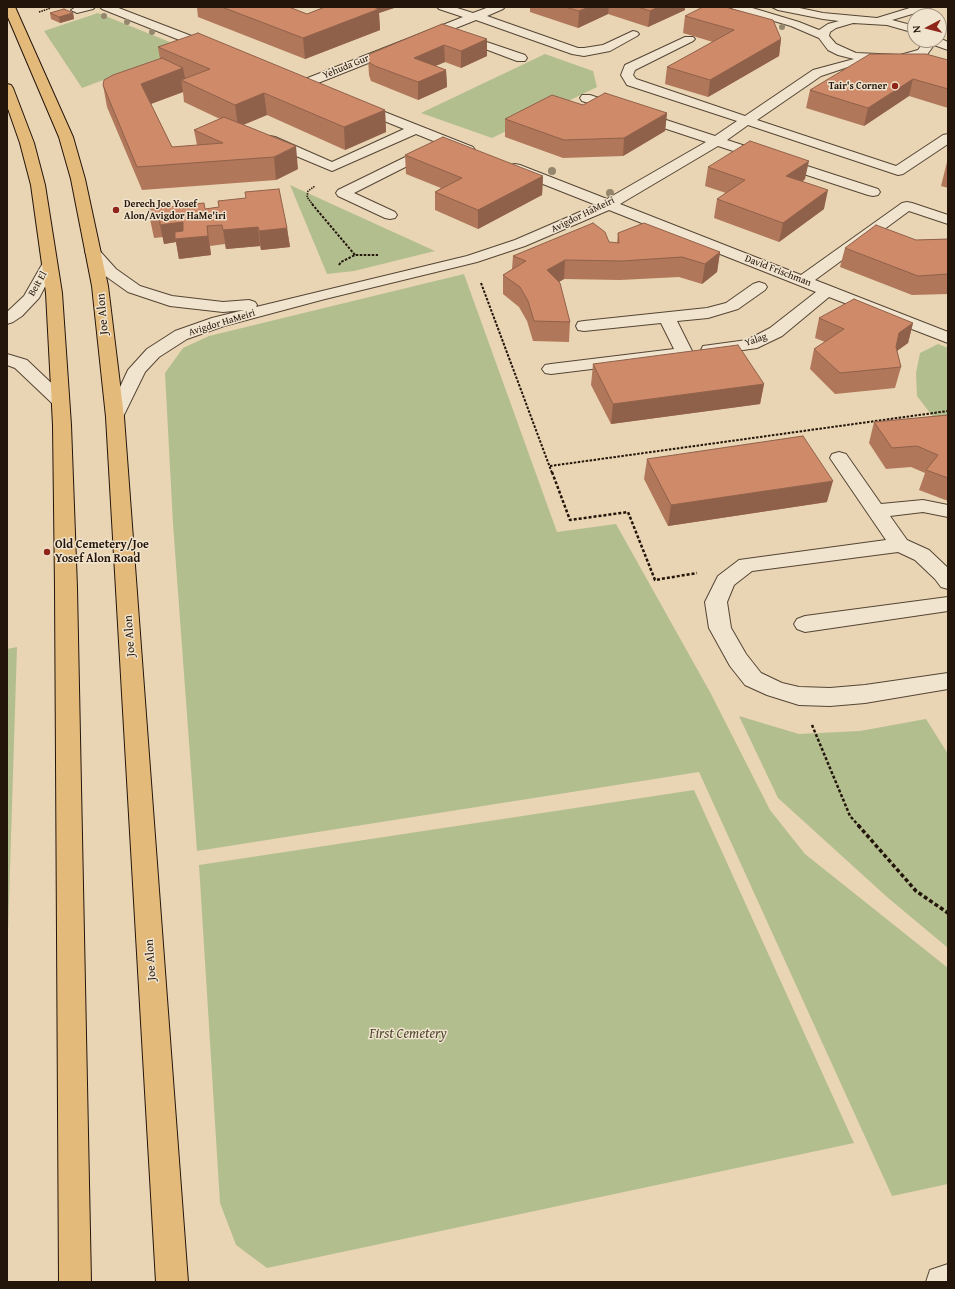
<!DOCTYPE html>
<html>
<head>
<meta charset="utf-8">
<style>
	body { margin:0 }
	#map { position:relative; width:955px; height:1289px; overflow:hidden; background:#e9d5b3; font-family:"Gentium Book Plus",serif }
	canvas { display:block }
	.frame { position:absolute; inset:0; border:8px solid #24150b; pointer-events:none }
	.north { position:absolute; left:907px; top:8px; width:40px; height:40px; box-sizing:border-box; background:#f1e4ce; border:1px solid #9f9180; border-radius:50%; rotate:263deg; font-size:11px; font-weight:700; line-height:16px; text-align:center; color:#24150b }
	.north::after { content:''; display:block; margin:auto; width:14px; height:18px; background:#8f2418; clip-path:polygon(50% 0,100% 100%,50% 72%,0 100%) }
</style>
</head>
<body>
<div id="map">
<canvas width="955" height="1289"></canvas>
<div class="frame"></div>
<div class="north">N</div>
</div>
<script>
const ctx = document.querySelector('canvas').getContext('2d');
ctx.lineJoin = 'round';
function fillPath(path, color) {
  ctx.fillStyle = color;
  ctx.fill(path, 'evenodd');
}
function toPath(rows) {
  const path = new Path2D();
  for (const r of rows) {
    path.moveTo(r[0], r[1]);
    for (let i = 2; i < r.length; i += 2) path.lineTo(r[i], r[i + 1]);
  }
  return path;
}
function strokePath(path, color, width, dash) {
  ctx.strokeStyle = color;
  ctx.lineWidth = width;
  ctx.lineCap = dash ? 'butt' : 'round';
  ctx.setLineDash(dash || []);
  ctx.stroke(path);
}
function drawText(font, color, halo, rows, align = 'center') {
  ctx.font = font + ' "Gentium Book Plus",serif';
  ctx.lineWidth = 3;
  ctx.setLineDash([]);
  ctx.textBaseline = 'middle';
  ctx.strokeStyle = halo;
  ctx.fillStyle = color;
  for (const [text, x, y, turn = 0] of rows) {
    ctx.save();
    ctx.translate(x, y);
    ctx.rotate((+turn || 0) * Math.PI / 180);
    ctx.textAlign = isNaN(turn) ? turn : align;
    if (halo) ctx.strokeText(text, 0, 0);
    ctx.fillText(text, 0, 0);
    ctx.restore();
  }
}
const green = toPath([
	[98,13,187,49,82,88,44,31],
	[545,54,593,71,597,87,492,138,421,113],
	[290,185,435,251,354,271,327,274],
	[464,274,557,532,616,524,710,692,770,810,805,854,948,968,948,1184,892,1196,699,772,197,851,173,524,165,373,183,348,209,336],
	[938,344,948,348,948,431,937,422,917,396,916,373,920,353],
	[17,647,7,964,7,649],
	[739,716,799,734,860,731,926,719,948,754,948,948,887,897,778,798],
	[694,790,854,1143,267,1268,236,1245,220,1203,199,865]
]);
const pathFar3 = toPath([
	[39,12,51,8],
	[313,205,307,197,308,191,315,186]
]);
const pathFar2 = toPath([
	[312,204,355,255],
	[339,265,341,262,355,255,378,255],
	[481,283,552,473],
	[550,466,948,411]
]);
const pathFar1 = toPath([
	[552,472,570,520,628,512,655,580,697,573],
	[812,725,850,816,859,826]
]);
const path = toPath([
	[858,825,916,891,948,913]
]);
const minor = toPath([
	[95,7,93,9,77,13,71,10,76,7,95,7],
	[100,7,116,7,215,45,217,48,215,51,211,52,207,51,102,9,100,7],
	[437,7,454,7,473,13,489,7,505,7,503,9,487,16,578,48,584,48,603,45,633,31,637,32,639,34,637,36,610,51,584,56,572,54,476,20,308,87,300,87,298,84,300,81,463,17,439,9,437,7],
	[731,7,749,7,799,22,819,30,828,24,839,21,823,19,778,10,772,7,795,7,823,13,877,18,913,7,931,7,929,9,892,20,915,26,915,33,887,25,853,23,836,28,830,32,829,36,836,44,856,53,900,55,918,50,923,43,921,40,939,40,939,38,948,42,948,50,934,45,926,56,900,63,885,63,848,67,821,76,757,120,896,166,943,135,948,134,948,144,903,174,898,175,748,125,727,140,878,189,880,192,878,195,873,196,868,195,718,146,620,204,801,275,902,203,907,202,912,203,948,215,948,224,909,211,815,280,948,332,948,343,829,297,782,336,757,348,709,355,703,354,701,350,703,346,747,340,770,328,816,292,609,210,525,246,477,262,325,299,224,326,187,339,159,357,145,372,121,421,115,422,109,421,106,417,128,370,147,349,175,331,212,318,244,310,223,312,170,306,128,292,104,275,85,252,88,249,93,247,98,249,116,269,140,286,172,296,223,302,249,300,255,302,257,305,256,307,467,256,515,240,596,205,510,171,508,168,510,165,515,164,520,165,607,199,706,142,582,101,580,98,582,95,590,95,715,136,737,121,627,85,621,75,625,65,685,37,693,37,695,39,693,41,635,70,633,75,636,79,745,116,813,70,854,59,838,55,828,50,819,38,791,26,733,9,731,7],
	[460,33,525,55,527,58,525,61,517,61,456,38,454,36,456,34,460,33],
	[357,101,473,147,475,150,473,153,468,154,463,153,416,134,332,171,265,143,263,140,265,137,270,136,275,137,332,162,404,129,352,108,351,105,352,102,357,101],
	[432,144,437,145,439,148,437,151,354,193,395,212,397,215,395,218,390,219,385,218,338,196,336,193,338,190,432,144],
	[49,259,54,261,57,264,39,298,22,316,13,322,7,324,7,312,24,296,44,261,49,259],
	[759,282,765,284,767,287,765,290,738,309,708,318,677,321,693,353,690,357,551,374,545,373,542,369,545,365,551,364,674,349,661,323,584,331,578,330,576,326,578,322,584,321,707,308,726,303,753,284,759,282],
	[7,354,27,360,66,397,69,401,66,405,60,406,54,405,15,368,7,365,7,354],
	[839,452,846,454,881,504,923,500,948,505,948,517,923,512,890,516,907,540,929,550,948,568,948,589,941,587,935,579,915,560,898,552,752,571,734,585,727,602,731,628,746,654,761,673,782,683,799,687,830,688,865,685,948,673,948,689,865,703,830,706,799,705,767,695,745,685,730,666,709,628,705,602,718,576,739,560,886,540,830,458,832,454,839,452],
	[948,597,948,611,805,632,797,629,794,624,797,619,805,616,948,597],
	[948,1264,948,1282,926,1282,930,1270,948,1264]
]);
const major = toPath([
	[7,7,15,7,73,137,85,179,108,286,124,417,188,1282,156,1282,106,417,92,286,71,179,59,137,7,15,7,7],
	[7,84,11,85,13,88,34,143,45,185,62,293,71,425,77,588,91,1282,59,1282,55,588,53,425,46,293,31,185,20,143,7,106,7,84]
]);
const trees = [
	[104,16,3],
	[127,22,3],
	[782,27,3],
	[152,32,3],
	[552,171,4],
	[610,193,4]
];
const wall = toPath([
	[197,7,289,7,307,14,325,7,394,7,394,8,379,13,380,30,305,59,198,17],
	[530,7,685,7,685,10,648,27,608,14,578,28,530,12],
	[50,13,73,13,74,19,60,23,51,19],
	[685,16,781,39,779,56,708,97,665,84,667,67,713,42,683,33],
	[442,24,487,56,461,68,445,62,435,66,446,70,447,87,418,100,376,83,371,81,369,75,368,58],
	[158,47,385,110,386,132,345,150,267,115,243,125,298,169,276,180,142,190,107,107,103,85,160,59],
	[183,92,184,102,220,119,194,130,197,145,172,147,151,104],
	[948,60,948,108,909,96,864,126,806,108,810,90],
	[583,105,667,113,665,131,623,156,563,158,505,137,505,119],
	[405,155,543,176,542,195,478,229,435,210,435,192,441,188,406,174],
	[947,162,948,162,948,188,941,186],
	[708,167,805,179,802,182,824,209,779,242,714,218,717,199,726,193,705,186],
	[205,209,287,228,290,247,261,250,260,246,226,249,225,244,210,246,211,255,179,259,176,242,164,244,163,237,154,238,150,219],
	[618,233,720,252,717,272,702,284,679,277,620,280,564,279,559,282,570,322,569,342,533,341,527,321,519,307,503,294,503,275,512,269,513,256,609,242,617,243],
	[948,239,948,294,912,295,840,267,845,248,916,240],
	[819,318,913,323,908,343,897,351,901,367,895,388,835,394,810,369,814,349,825,342,815,338],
	[593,364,764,384,760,404,611,424,591,385],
	[948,415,948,501,919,490,925,473,911,467,886,469,869,443,874,422],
	[647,459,827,502,668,526,644,479]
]);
const shadedWall = toPath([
	[365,7,394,7,394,8,379,13,380,30,305,59,303,38],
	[589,7,609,7,608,14,578,28,579,11],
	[658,7,685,7,685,10,648,27,650,11],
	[73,13,74,19,60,23,59,17],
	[487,39,487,56,461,68,461,51],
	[781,39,779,56,708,97,710,80],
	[444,45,445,62,414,75,414,58],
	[183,68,186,83,181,80,183,92,145,106,141,84],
	[446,70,447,87,418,100,418,82],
	[913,79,909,96,864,126,868,108],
	[264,93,267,115,238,127,235,105],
	[385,110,386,132,345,150,344,127],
	[667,113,665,131,623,156,624,138],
	[296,146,298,169,276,180,274,157],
	[809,161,805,179,783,195,786,176],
	[543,176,542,195,478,229,478,210],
	[828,190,824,209,779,242,783,223],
	[183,222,207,226,211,255,179,259,176,242,164,244,160,225],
	[258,227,260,246,226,249,223,230],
	[287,228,290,247,261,250,259,231],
	[720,252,717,272,702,284,705,264],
	[565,260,564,279,546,289,547,270],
	[913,323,908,343,894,353,899,333],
	[764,384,760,404,611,424,613,404],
	[833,481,827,502,668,526,671,505]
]);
const building = toPath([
	[222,7,289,7,307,14,325,7,373,7,379,9,303,38,222,7],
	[565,7,589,7,579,11,565,7],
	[638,7,658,7,650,11,638,7],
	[703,7,725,7,773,20,781,39,710,80,667,67,734,30,685,16,703,7],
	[64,9,73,13,59,17,50,13,64,9],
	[442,24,487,39,461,51,444,45,414,58,446,70,418,82,375,66,370,63,368,58,370,54,377,51,442,24],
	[198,33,385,110,344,127,264,93,235,105,181,80,210,69,158,47,198,33],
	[870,54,926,54,948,60,948,89,913,79,868,108,810,90,870,54],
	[162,58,183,68,141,84,172,147,223,143,194,130,224,117,296,146,274,157,137,167,103,85,104,80,113,75,162,58],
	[605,93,667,113,624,138,564,140,505,119,552,95,583,105,605,93],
	[443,137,543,176,478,210,435,192,462,178,405,155,443,137],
	[750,141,809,161,786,176,828,190,783,223,717,199,745,180,708,167,750,141],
	[279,189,287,228,259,231,258,227,223,230,222,225,207,226,208,236,175,239,175,232,183,231,183,222,160,225,160,218,150,219,149,209,204,203,205,209,219,207,218,201,246,198,245,192,279,189],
	[593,223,605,232,609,242,619,243,618,233,644,223,720,252,705,264,682,257,622,261,565,260,547,270,560,283,570,322,534,321,528,301,520,287,503,275,526,261,513,256,593,223],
	[876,225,916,240,948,239,948,274,918,276,845,248,876,225],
	[854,299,913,323,899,333,896,347,901,367,840,373,814,349,844,329,819,318,854,299],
	[738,345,764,384,613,404,593,364,738,345],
	[948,415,948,478,926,470,938,455,917,446,892,448,874,422,948,415],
	[803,436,833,481,671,505,647,459,803,436]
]);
const markers = [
	[895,86,4,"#8f2418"],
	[116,210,4,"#8f2418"],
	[47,552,4,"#8f2418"]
];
const farStreetnames = [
	["Yehuda Gur",346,67,-22],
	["Avigdor HaMeiri",583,215,-26],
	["David Frischman",778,271,21],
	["Beit El",38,284,-60],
	["Avigdor HaMeiri",222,323,-17],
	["Yalag",756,340,-19]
];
const farPoinames = [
	["Tair's Corner",887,86],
	["Derech Joe Yosef",124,204,"left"],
	["Alon/Avigdor HaMe'iri",124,216,"left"]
];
const streetNames = [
	["Joe Alon",103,314,-95],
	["Joe Alon",130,636,-94],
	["Joe Alon",151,960,-94]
];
const poiNames = [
	["Old Cemetery/Joe",55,545],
	["Yosef Alon Road",55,559]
];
const nearParknames = [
	["First Cemetery",408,1034]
];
fillPath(green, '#b3be8f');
strokePath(minor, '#554535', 2);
strokePath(major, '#24150b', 2);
strokePath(pathFar3, '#24150b', 1.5, [1.5, 1]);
strokePath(pathFar2, '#24150b', 2, [2.5, 1.5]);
strokePath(pathFar1, '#24150b', 2.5, [3, 2]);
strokePath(path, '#24150b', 3.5, [4, 2.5]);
fillPath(minor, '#f1e4ce');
fillPath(major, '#e4ba7a');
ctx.fillStyle = '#94876d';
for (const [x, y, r] of trees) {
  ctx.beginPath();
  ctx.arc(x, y, r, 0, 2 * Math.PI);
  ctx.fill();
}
fillPath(wall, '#b1775a');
fillPath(shadedWall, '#90614a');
fillPath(building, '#ce8a69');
strokePath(building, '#90614a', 1);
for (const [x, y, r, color] of markers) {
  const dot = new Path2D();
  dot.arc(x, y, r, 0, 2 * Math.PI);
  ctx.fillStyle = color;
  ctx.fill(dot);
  strokePath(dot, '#f1e4ce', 1.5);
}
drawText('10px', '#24150b', '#f1e4ce', farStreetnames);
drawText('bold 10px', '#24150b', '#f1e4ce', farPoinames, 'right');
drawText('12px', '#24150b', '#f1e4ce', streetNames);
drawText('bold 12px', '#24150b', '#f1e4ce', poiNames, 'left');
drawText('italic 14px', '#4f4833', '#f1e4ce', nearParknames);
</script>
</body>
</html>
